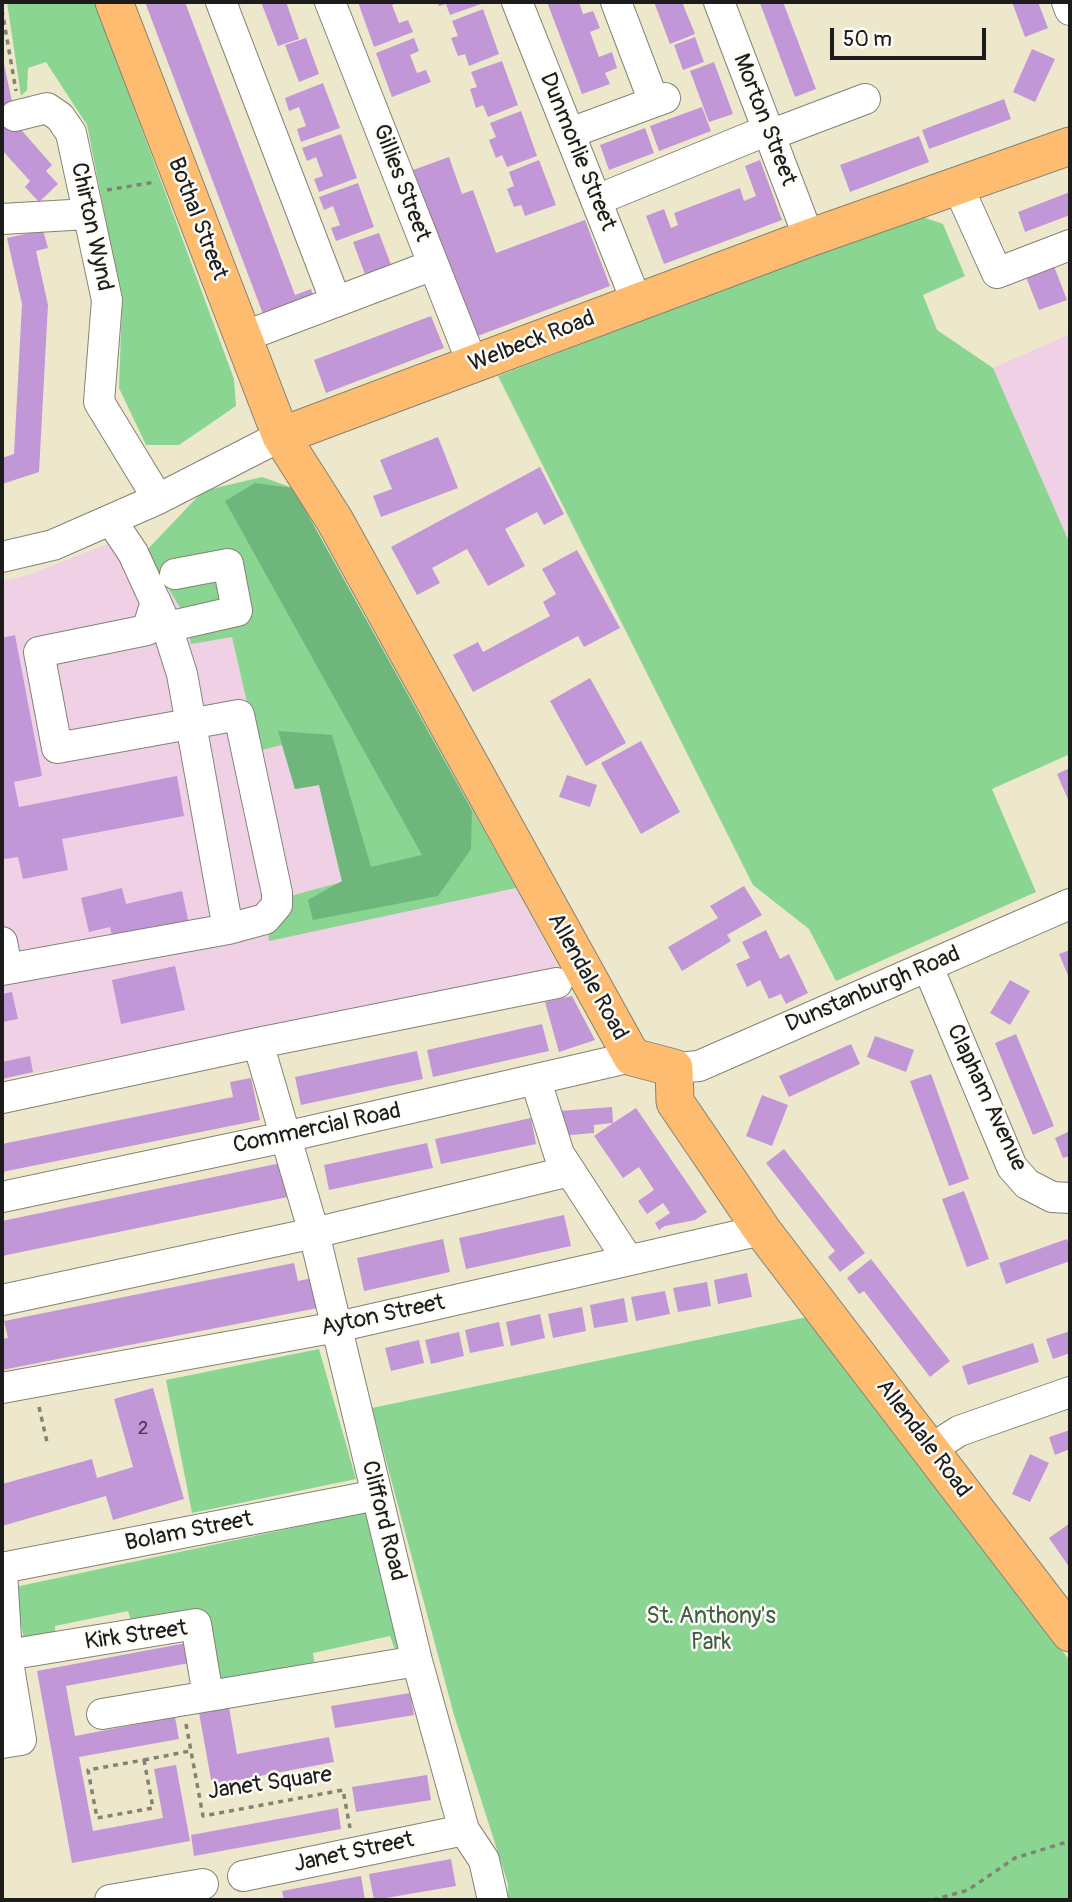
<!DOCTYPE html>
<html>
<head>
<meta charset="utf-8">
<style>
	body { margin:0 }
	#map { position:relative; width:1072px; height:1902px; overflow:hidden; background:#ede8cb; font-family:Pangolin,sans-serif }
	canvas { display:block }
	.frame { position:absolute; inset:0; border:4px solid #1c1c1c; pointer-events:none }
	.scale { position:absolute; left:830px; top:28px; width:156px; height:32px; box-sizing:border-box; border:4px solid #1c1c1c; border-top:0; padding-left:9px; font-size:21px; line-height:24px; white-space:nowrap; color:#1c1c1c; -webkit-text-stroke:5px #fdfcf7; paint-order:stroke }
</style>
</head>
<body>
<div id="map">
<canvas width="1072" height="1902"></canvas>
<div class="frame"></div>
<div class="scale">50 m</div>
</div>
<script>
const ctx = document.querySelector('canvas').getContext('2d');
ctx.lineJoin = 'round';
function fillPath(path, color) {
  ctx.fillStyle = color;
  ctx.fill(path, 'evenodd');
}
function toPath(rows) {
  const path = new Path2D();
  for (const r of rows) {
    path.moveTo(r[0], r[1]);
    for (let i = 2; i < r.length; i += 2) path.lineTo(r[i], r[i + 1]);
  }
  return path;
}
function strokePath(path, color, width, dash) {
  ctx.strokeStyle = color;
  ctx.lineWidth = width;
  ctx.lineCap = dash ? 'butt' : 'round';
  ctx.setLineDash(dash || []);
  ctx.stroke(path);
}
function drawText(font, color, halo, rows, align = 'center') {
  ctx.font = font + ' Pangolin,sans-serif';
  ctx.lineWidth = 5;
  ctx.setLineDash([]);
  ctx.textBaseline = 'middle';
  ctx.strokeStyle = halo;
  ctx.fillStyle = color;
  for (const [text, x, y, turn = 0] of rows) {
    ctx.save();
    ctx.translate(x, y);
    ctx.rotate((+turn || 0) * Math.PI / 180);
    ctx.textAlign = isNaN(turn) ? turn : align;
    if (halo) ctx.strokeText(text, 0, 0);
    ctx.fillText(text, 0, 0);
    ctx.restore();
  }
}
const built = toPath([
	[1070,334,1070,544,993,368],
	[133,534,146,551,232,637,258,751,282,745,319,785,342,882,290,896,445,903,516,888,560,970,2,1079,2,581,31,574]
]);
const green = toPath([
	[7,2,95,2,234,379,236,406,179,445,146,445,119,388,122,302,87,125,46,62,28,68,27,90,21,96],
	[917,215,943,224,965,276,923,295,937,330,993,368,1070,544,1070,754,992,789,1036,892,836,981,809,929,753,885,498,376],
	[262,477,293,488,516,888,269,941,268,927,290,896,342,882,319,785,295,789,282,745,258,751,232,637,191,644,185,616,146,551,203,491],
	[812,1316,1070,1661,1070,1900,508,1900,508,1884,454,1715,372,1408],
	[319,1349,356,1479,192,1513,166,1380],
	[367,1512,406,1649,395,1650,390,1636,313,1653,315,1667,212,1685,198,1617,133,1627,128,1611,55,1626,55,1635,24,1641,15,1587]
]);
const forest = toPath([
	[255,483,293,488,472,811,471,849,438,896,313,920,308,900,342,881,319,785,295,789,278,731,332,735,371,867,422,855,225,501]
]);
const building = toPath([
	[145,2,185,2,295,295,311,289,316,303,266,322],
	[261,2,286,2,299,39,278,46],
	[358,2,399,2,392,5,399,23,408,20,413,32,374,47],
	[437,2,480,2,481,4,450,15,446,4,439,6],
	[547,2,579,2,583,14,593,11,600,28,590,32,599,57,612,52,617,68,605,73,610,84,582,94],
	[654,2,682,2,695,34,670,44],
	[764,2,783,2,816,89,795,97,760,3],
	[1012,2,1038,2,1048,28,1025,37],
	[483,9,499,54,469,66,465,54,458,56,451,38,458,36,452,21],
	[695,37,704,62,683,70,674,45],
	[306,38,319,74,299,82,285,45],
	[414,38,419,51,410,55,417,73,426,70,431,82,392,97,376,53],
	[1032,49,1055,59,1035,102,1013,92],
	[2,55,17,125,52,165,46,171,58,184,39,202,25,187,30,181,2,150],
	[502,61,518,105,488,117,483,105,476,108,470,89,477,87,471,72],
	[714,62,733,114,709,122,690,71],
	[323,83,340,128,301,142,297,129,306,126,299,107,289,111,285,98],
	[1004,99,1011,119,929,149,922,130],
	[702,107,711,131,659,151,650,126],
	[521,111,537,156,507,167,502,155,496,158,489,140,496,137,490,123],
	[645,128,654,153,609,170,600,145],
	[341,134,357,178,319,192,314,179,323,176,316,157,307,161,302,148],
	[919,136,929,162,850,192,840,165],
	[449,157,462,194,473,190,496,253,585,220,610,286,475,337,413,170],
	[539,160,556,205,525,216,521,205,514,207,507,189,514,186,509,172],
	[760,160,782,220,664,264,646,216,664,209,671,228,678,225,674,213,740,188,744,201,756,196,745,166],
	[358,183,374,227,336,241,331,228,340,225,333,206,324,210,319,197],
	[1070,192,1070,215,1025,232,1018,212],
	[43,230,48,248,36,251,48,305,39,472,2,484,2,458,14,454,22,304,7,238],
	[379,233,393,270,367,280,353,242],
	[1052,261,1067,300,1039,310,1024,272],
	[431,316,444,348,326,393,314,360],
	[438,437,458,488,381,517,373,496,392,489,380,460],
	[540,467,564,514,544,525,537,512,505,529,525,566,488,586,467,549,432,568,440,583,417,595,391,547],
	[577,550,620,628,584,647,578,636,473,692,453,655,478,642,483,652,550,616,543,602,556,594,542,569],
	[15,635,42,776,14,782,19,807,177,776,184,816,62,839,68,870,23,879,18,857,4,859,2,847,2,638],
	[590,678,626,743,586,766,550,701],
	[641,741,680,812,641,834,601,763],
	[1070,768,1070,804,1057,774],
	[567,775,597,785,590,807,559,797],
	[744,886,762,915,727,935,731,941,682,971,668,947,718,918,710,906],
	[122,888,126,904,182,891,189,924,113,941,110,927,89,932,81,898],
	[766,930,780,959,789,954,808,993,786,1004,781,994,769,999,760,980,747,987,736,964,750,958,742,942],
	[1070,950,1070,980,1059,954],
	[175,966,185,1010,121,1024,112,980],
	[1010,980,1030,991,1010,1025,990,1013],
	[12,992,18,1019,2,1022,2,994],
	[572,996,595,1040,559,1052,545,1002],
	[542,1024,549,1051,433,1077,427,1050],
	[1016,1034,1054,1126,1033,1135,995,1043],
	[875,1036,914,1050,906,1072,867,1057],
	[851,1044,860,1064,789,1097,779,1076],
	[417,1051,423,1079,301,1105,295,1077],
	[30,1056,33,1072,2,1079,2,1062],
	[931,1074,969,1179,949,1186,910,1081],
	[251,1078,260,1120,2,1172,2,1144,233,1097,230,1082],
	[762,1095,788,1105,772,1146,746,1136],
	[612,1107,613,1123,636,1108,707,1212,695,1220,665,1226,659,1230,655,1223,670,1213,663,1203,647,1214,638,1201,654,1190,639,1167,623,1178,594,1136,613,1123,594,1125,594,1133,561,1136,559,1111],
	[531,1118,536,1144,441,1164,435,1139],
	[1070,1131,1070,1156,1063,1158,1055,1138],
	[427,1143,433,1168,329,1190,324,1165],
	[784,1149,865,1253,840,1272,828,1257,835,1251,766,1163],
	[281,1163,288,1197,2,1256,2,1221],
	[964,1191,989,1259,967,1267,942,1199],
	[564,1215,571,1246,466,1269,459,1238],
	[443,1239,450,1272,364,1291,357,1258],
	[1067,1239,1070,1249,1070,1261,1006,1284,999,1263],
	[871,1259,950,1361,930,1377,864,1291,859,1294,847,1278],
	[294,1263,298,1281,312,1278,318,1308,2,1370,2,1339,8,1338,4,1321],
	[747,1273,752,1297,718,1304,714,1280],
	[707,1282,711,1306,678,1312,673,1288],
	[665,1291,670,1314,636,1321,631,1297],
	[624,1298,628,1322,594,1328,590,1305],
	[582,1307,586,1331,553,1338,548,1314],
	[540,1314,545,1338,511,1346,506,1322],
	[499,1322,504,1346,470,1353,465,1330],
	[1070,1331,1070,1353,1053,1359,1046,1339],
	[459,1332,464,1356,431,1364,425,1340],
	[419,1340,424,1363,391,1371,385,1348],
	[1033,1343,1039,1362,968,1385,962,1366],
	[153,1388,184,1499,113,1520,106,1496,2,1526,2,1484,92,1459,97,1478,133,1467,114,1399],
	[1070,1430,1070,1449,1055,1455,1049,1437],
	[1030,1454,1049,1463,1030,1502,1012,1494],
	[1070,1523,1070,1568,1049,1538],
	[197,1641,200,1661,66,1686,75,1736,175,1717,179,1739,79,1757,93,1831,163,1818,154,1769,176,1765,190,1841,72,1863,37,1671],
	[410,1693,414,1715,335,1728,331,1706],
	[228,1701,237,1754,329,1737,334,1762,212,1785,198,1707],
	[427,1775,431,1800,356,1812,352,1787],
	[338,1808,341,1829,194,1856,191,1835],
	[451,1859,456,1886,374,1900,369,1874],
	[361,1876,365,1900,284,1900,282,1891]
]);
const path = toPath([
	[2,10,16,91],
	[107,190,155,182],
	[39,1407,47,1442],
	[186,1724,203,1816,343,1790,350,1828],
	[144,1760,153,1808,97,1818,88,1770,144,1760],
	[144,1760,190,1751],
	[933,1900,968,1890,1015,1858,1070,1841]
]);
const minor = toPath([
	[221,2,336,302],
	[330,2,473,365],
	[517,2,637,303],
	[616,2,654,102],
	[719,2,809,238],
	[1067,2,1070,10],
	[15,116,47,108,60,117,71,133,107,300,99,402,158,499],
	[570,133,665,98],
	[770,135,865,99],
	[597,200,768,130],
	[964,200,997,273,1070,245],
	[2,219,88,214],
	[243,337,433,265],
	[2,557,53,545,158,499,281,436],
	[156,602,147,630,39,652,57,748,239,715,277,893,277,905,265,919,228,929],
	[167,627,237,611,228,564,175,574],
	[2,942,7,969],
	[928,967,1012,1167,1027,1184,1052,1197,1070,1198],
	[2,970,228,929,182,674,167,627,133,553,111,520],
	[258,1043,314,1233,417,1661,464,1830,484,1860,493,1900],
	[674,1068,699,1066,1070,904],
	[536,1081,559,1154,628,1260],
	[2,1098,258,1043,557,983],
	[2,1197,285,1137,632,1057],
	[2,1300,314,1233,570,1171],
	[2,1388,337,1327,762,1230],
	[931,1449,959,1431,1070,1392],
	[2,1568,377,1495],
	[2,1572,7,1655],
	[102,1714,417,1661],
	[2,1743,21,1740,7,1655,196,1624,208,1696],
	[243,1876,464,1830],
	[110,1900,203,1884]
]);
const major = toPath([
	[114,2,281,436,335,521,632,1057,674,1068,675,1102,762,1230,1070,1633],
	[281,436,809,238,1070,146]
]);
const numberNames = [
	["2",143,1429]
];
const streetNames = [
	["Morton Street",764,120,69],
	["Dunmorlie Street",577,152,68],
	["Gillies Street",401,183,69],
	["Bothal Street",197,219,69],
	["Chirton Wynd",91,227,78],
	["Welbeck Road",532,342,-21],
	["Allendale Road",587,977,61],
	["Dunstanburgh Road",873,990,-23],
	["Clapham Avenue",986,1098,65],
	["Commercial Road",317,1129,-12],
	["Ayton Street",383,1316,-12],
	["Allendale Road",923,1439,53],
	["Clifford Road",383,1521,76],
	["Bolam Street",189,1532,-11],
	["Kirk Street",136,1636,-8],
	["Janet Square",270,1784,-8],
	["Janet Street",354,1853,-12]
];
const parkNames = [
	["St. Anthony's",711,1617],
	["Park",711,1643]
];
fillPath(built, '#f0d0e4');
fillPath(green, '#8ad592');
fillPath(forest, '#6fb67c');
fillPath(building, '#c297d7');
strokePath(minor, '#848274', 32);
strokePath(major, '#848274', 39);
strokePath(path, '#848274', 3.5, [5, 5]);
strokePath(minor, '#fff', 30);
strokePath(major, '#febc70', 37);
drawText('19px', '#463b4b', null, numberNames);
drawText('23px', '#1c1c1c', '#fdfcf7', streetNames);
drawText('23px', '#425d45', '#fdfcf7', parkNames);
</script>
</body>
</html>
